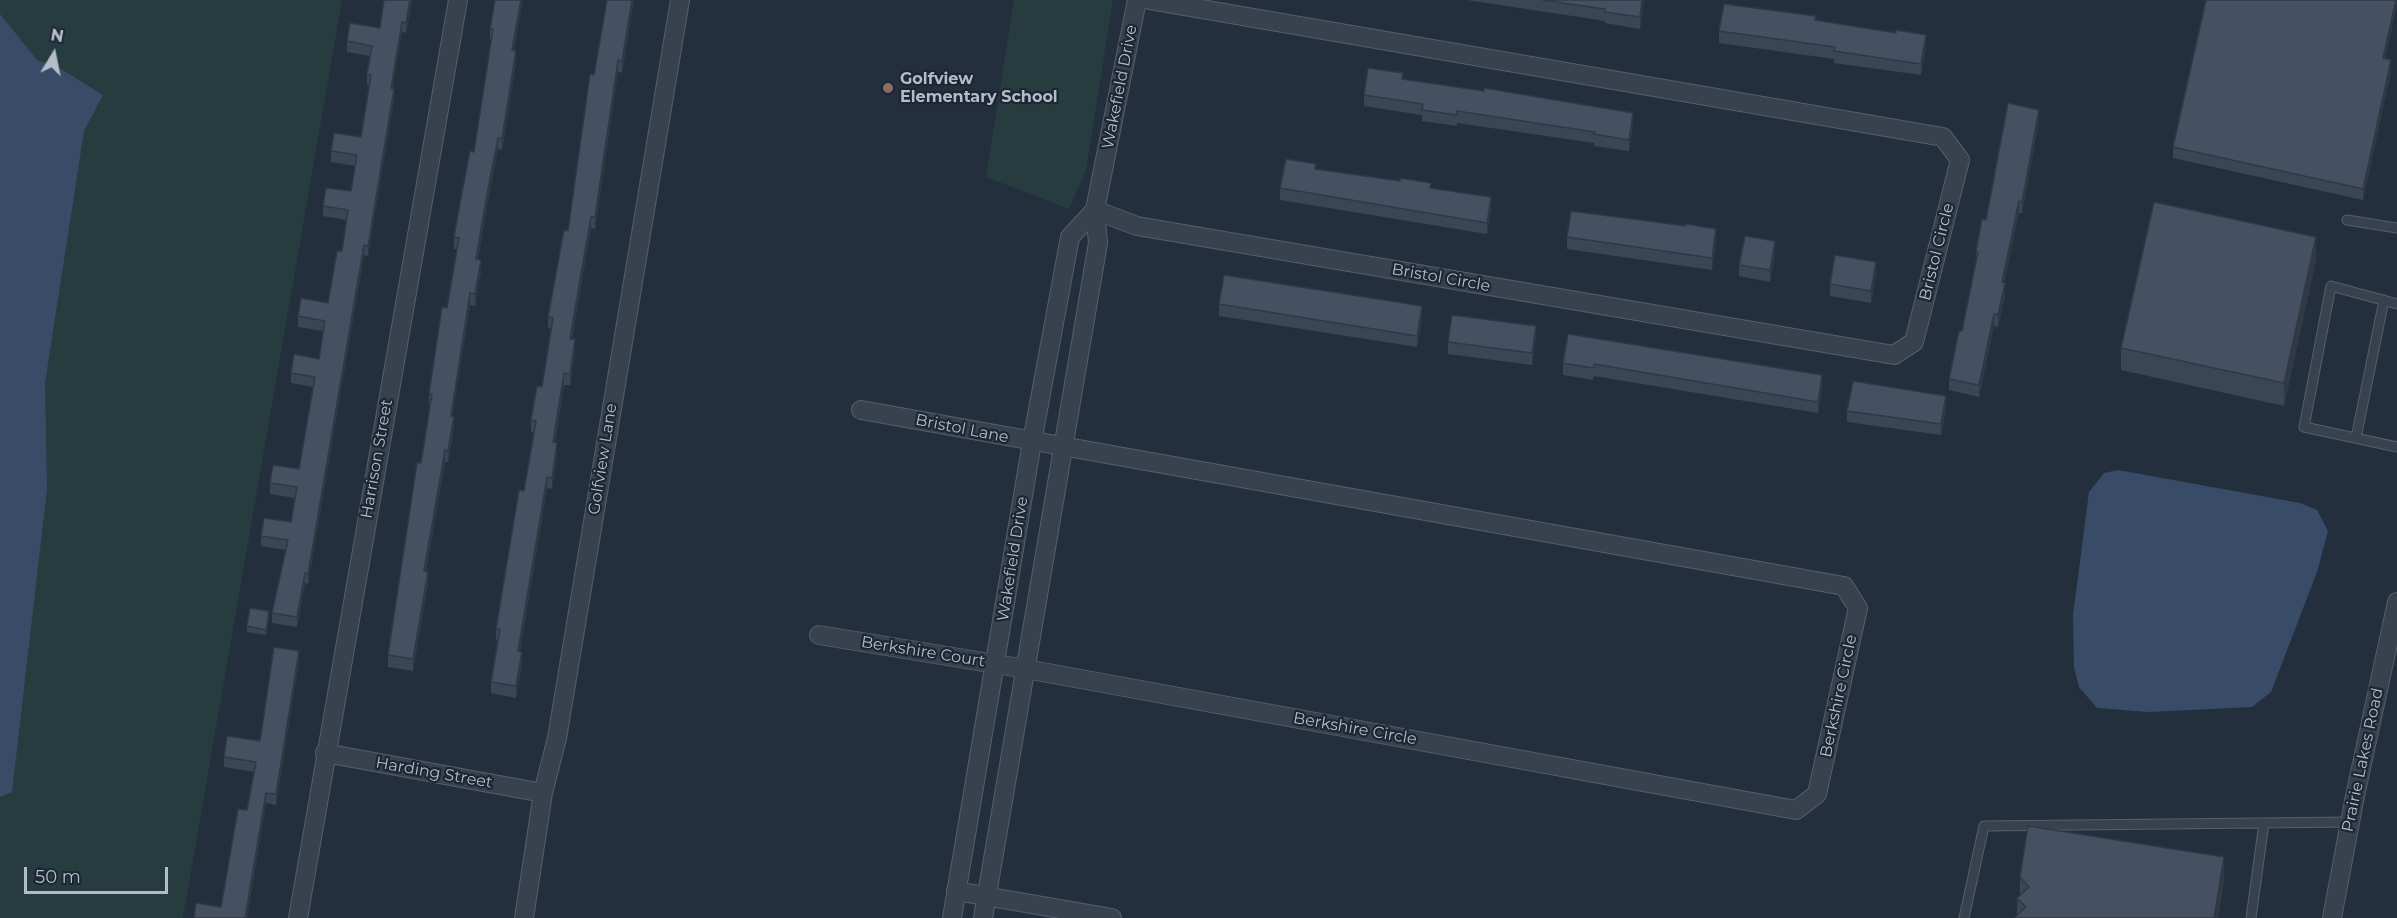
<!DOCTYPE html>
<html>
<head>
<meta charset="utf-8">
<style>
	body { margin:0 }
	#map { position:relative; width:2397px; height:918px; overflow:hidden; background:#242f3e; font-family:Montserrat,sans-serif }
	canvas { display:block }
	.north { position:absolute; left:24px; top:24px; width:60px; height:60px; -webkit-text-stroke:4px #1d2633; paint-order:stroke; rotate:10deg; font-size:16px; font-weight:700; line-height:24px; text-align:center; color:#b4bcc9 }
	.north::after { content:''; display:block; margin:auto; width:21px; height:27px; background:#b4bcc9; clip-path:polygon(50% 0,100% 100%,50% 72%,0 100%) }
	.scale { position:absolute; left:24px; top:867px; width:144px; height:27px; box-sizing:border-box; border:3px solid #b4bcc9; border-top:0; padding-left:8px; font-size:18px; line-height:21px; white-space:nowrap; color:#b4bcc9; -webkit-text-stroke:4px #1d2633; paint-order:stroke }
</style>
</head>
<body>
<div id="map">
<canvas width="2397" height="918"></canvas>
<div class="north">N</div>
<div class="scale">50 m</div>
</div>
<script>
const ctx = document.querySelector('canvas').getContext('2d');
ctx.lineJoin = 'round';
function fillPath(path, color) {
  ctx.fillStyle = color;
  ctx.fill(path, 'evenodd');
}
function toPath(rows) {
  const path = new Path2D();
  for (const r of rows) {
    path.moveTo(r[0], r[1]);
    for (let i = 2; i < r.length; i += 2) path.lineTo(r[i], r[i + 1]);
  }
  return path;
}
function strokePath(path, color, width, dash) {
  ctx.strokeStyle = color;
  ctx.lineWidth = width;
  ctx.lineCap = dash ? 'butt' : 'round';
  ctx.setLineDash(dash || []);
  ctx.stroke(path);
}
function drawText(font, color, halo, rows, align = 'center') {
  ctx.font = font + ' Montserrat,sans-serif';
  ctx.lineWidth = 4.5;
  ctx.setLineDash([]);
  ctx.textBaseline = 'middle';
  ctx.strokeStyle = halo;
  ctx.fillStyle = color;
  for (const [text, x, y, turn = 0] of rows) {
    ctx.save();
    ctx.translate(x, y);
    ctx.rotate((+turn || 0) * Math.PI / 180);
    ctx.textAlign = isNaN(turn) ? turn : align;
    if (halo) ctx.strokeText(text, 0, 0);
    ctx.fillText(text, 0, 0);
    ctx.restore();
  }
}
const green = toPath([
	[0,0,342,0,183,918,0,918],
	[1014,0,1113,0,1086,170,1069,209,986,177]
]);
const water = toPath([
	[0,14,37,60,61,69,103,95,84,131,45,383,47,489,12,792,0,797],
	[2118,470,2300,503,2317,510,2328,531,2317,572,2271,692,2252,707,2148,712,2097,708,2079,687,2074,667,2073,615,2089,492,2104,473]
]);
const lane = toPath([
	[2347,220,2397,228],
	[2397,304,2331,286,2304,427,2397,447],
	[2356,438,2384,300],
	[1964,918,1984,826,2350,822],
	[2251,918,2264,823]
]);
const street = toPath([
	[1095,210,1137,226,1894,355,1914,342,1960,160,1943,137,1149,0],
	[819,635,1026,669,1796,810,1817,794,1858,608,1844,586,861,410],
	[325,753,543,793],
	[956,891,1112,918],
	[298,918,458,0],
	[524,918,543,793,557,738,680,0],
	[952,918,1032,442,1070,237,1095,210],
	[983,918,1098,243,1095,210,1137,0],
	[2332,918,2355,796,2397,602]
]);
const wall = toPath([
	[412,0,406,33,402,32,392,88,394,99,368,256,364,255,308,584,305,583,297,627,272,623,272,613,286,550,261,546,261,536,291,522,295,498,270,494,270,483,299,469,313,387,291,383,291,373,319,359,323,331,298,327,298,316,328,303,342,251,347,220,323,216,323,206,351,191,356,166,331,162,331,151,361,137,369,85,367,85,367,74,370,56,347,52,347,41,380,28],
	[495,0,514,51,516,63,502,150,498,149,488,201,478,259,481,271,475,306,470,305,452,416,454,428,448,462,445,462,426,571,428,583,413,671,388,667,388,655,430,405,429,405,429,394,447,308,457,249,454,249,454,237,474,152,492,41,490,40,490,29],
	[634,0,622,73,618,72,595,229,591,228,582,280,572,339,575,351,570,385,564,385,555,443,557,455,552,489,547,488,520,651,522,663,516,698,491,693,491,682,498,641,496,640,496,629,524,491,534,433,531,432,531,420,542,387,551,329,548,328,548,317,568,231,594,75],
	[1467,0,1644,0,1640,29,1605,23,1605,21],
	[2397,0,2397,5,2385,58,2391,71,2363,200,2173,158,2173,147],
	[1816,20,1926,46,1921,75,1834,63,1834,59,1719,43,1719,31],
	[1403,79,1633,124,1629,151,1594,146,1594,143,1457,123,1457,126,1422,121,1422,115,1364,106,1364,95],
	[2039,121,2022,213,2019,213,2004,283,2005,295,1998,327,1994,326,1979,397,1949,390,1949,379,1962,331,1976,263,1976,251,1986,220],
	[1316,169,1431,188,1491,208,1487,234,1280,200,1280,188],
	[1686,226,1716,240,1712,270,1567,249,1567,237],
	[1775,253,1770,282,1739,276,1739,265],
	[2316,260,2284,406,2121,370,2121,348],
	[1876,273,1871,303,1830,296,1830,284],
	[1219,304,1422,318,1417,347,1219,316],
	[1568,334,1822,386,1818,413,1594,376,1593,380,1563,375,1563,363],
	[1536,338,1532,365,1448,354,1448,342],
	[1946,408,1941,435,1847,422,1847,411],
	[269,617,266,635,247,632,247,626],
	[299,661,276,805,266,803,247,918,194,918,221,907,247,810,254,772,224,767,224,757,260,741],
	[2020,877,2224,879,2218,918,2014,918,2017,915,2017,898,2020,895]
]);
const shadedWall = toPath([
	[410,0,412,0,406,33,406,23],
	[521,0,523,0,512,62,512,50],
	[632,0,634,0,622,73,622,61],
	[1642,0,1644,0,1640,29,1640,17],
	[2396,0,2397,0,2397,5,2383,69,2383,58],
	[402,22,402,32,391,99,391,88],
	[1926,35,1926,46,1921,75,1921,64],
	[516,51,516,63,502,150,502,138],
	[618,60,618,72,595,229,595,217],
	[2391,60,2391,71,2363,200,2363,189],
	[394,89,394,99,368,256,368,246],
	[2039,110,2039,121,2022,213,2022,202],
	[1633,113,1633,124,1629,151,1629,140],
	[498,138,498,149,488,201,476,271,476,259,488,189],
	[1491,197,1491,208,1487,234,1487,223],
	[2019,201,2019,213,2002,294,2002,282],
	[591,217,591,228,570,350,570,339],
	[1716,229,1716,240,1712,270,1712,258],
	[2316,237,2316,260,2284,406,2284,383],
	[1775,241,1775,253,1770,282,1770,270],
	[364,245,364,255,308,584,308,574],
	[481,260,481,271,475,306,475,294],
	[1876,262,1876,273,1871,303,1871,291],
	[2005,283,2005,295,1998,327,1998,315],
	[470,293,470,305,451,427,451,416],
	[1422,306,1422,318,1417,347,1417,336],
	[1994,314,1994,326,1979,397,1979,385],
	[1536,326,1536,338,1532,365,1532,353],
	[575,339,575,351,570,385,570,374],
	[564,373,564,385,553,454,553,442],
	[1822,375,1822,386,1818,413,1818,402],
	[1946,396,1946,408,1941,435,1941,424],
	[454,416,454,428,448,462,448,451],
	[557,443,557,455,552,489,552,478],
	[445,450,445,462,424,583,424,571],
	[547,477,547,488,518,663,518,651],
	[428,572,428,583,413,671,413,659],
	[305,573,305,583,297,627,297,617],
	[299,651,299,661,276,805,276,794],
	[522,652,522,663,516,698,516,686],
	[266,793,266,803,247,918,245,918],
	[2224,857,2224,879,2218,918,2214,918]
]);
const building = toPath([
	[384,0,410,0,406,23,402,22,391,88,394,89,368,246,364,245,308,574,305,573,297,617,272,613,288,540,261,536,264,518,291,522,297,487,270,483,273,465,299,469,315,377,291,373,294,354,319,359,325,321,298,316,301,298,328,303,337,251,342,251,348,210,323,206,326,188,351,191,357,155,331,151,334,133,361,137,371,75,367,74,372,46,347,41,350,23,380,28,384,0],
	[495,0,521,0,512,50,516,51,502,138,498,138,488,189,476,259,481,260,475,294,470,293,451,416,454,416,448,451,445,450,424,571,428,572,413,659,388,655,417,463,421,463,432,394,429,394,442,307,447,308,459,238,454,237,460,203,470,151,474,152,493,29,490,29,495,0],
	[607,0,632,0,622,61,618,60,595,217,591,217,582,268,570,339,575,339,570,374,564,373,553,442,557,443,552,478,547,477,518,651,522,652,516,686,491,682,500,629,496,629,519,490,524,491,536,421,531,420,537,386,542,387,553,318,548,317,564,230,568,231,590,74,594,75,607,0],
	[1542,0,1642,0,1640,17,1605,12,1605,9,1542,0],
	[2206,0,2396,0,2383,58,2391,60,2363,189,2173,147,2206,0],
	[1724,4,1816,16,1815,20,1896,33,1896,30,1926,35,1921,64,1834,51,1835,47,1719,31,1724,4],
	[1368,68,1403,73,1402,79,1484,91,1484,88,1633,113,1629,140,1594,134,1595,132,1457,111,1457,115,1422,110,1423,104,1364,95,1368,68],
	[2008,103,2039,110,2022,202,2019,201,2002,282,2005,283,1998,315,1994,314,1979,385,1949,379,1959,331,1962,331,1978,252,1976,251,1982,219,1986,220,2008,103],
	[1286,159,1316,164,1315,169,1400,181,1400,178,1431,183,1430,188,1491,197,1487,223,1280,188,1286,159],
	[2154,202,2316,237,2284,383,2121,348,2154,202],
	[1571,211,1686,226,1686,224,1716,229,1712,258,1567,237,1571,211],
	[1745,236,1775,241,1770,270,1739,265,1745,236],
	[1835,255,1876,262,1871,291,1830,284,1835,255],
	[1224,275,1422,306,1417,336,1219,304,1224,275],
	[1452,315,1536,326,1532,353,1448,342,1452,315],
	[1568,334,1822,375,1818,402,1594,364,1593,368,1563,363,1568,334],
	[1853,381,1946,396,1941,424,1847,411,1853,381],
	[250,608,269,611,266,630,247,626,250,608],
	[274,647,299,651,276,794,266,793,245,918,194,918,196,903,221,907,238,809,247,810,256,762,224,757,227,736,260,741,274,647],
	[2028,826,2224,857,2214,918,2014,918,2026,907,2017,898,2029,887,2020,877,2028,826]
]);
const markers = [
	[888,88,6,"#8d6e63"]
];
const poiNames = [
	["Golfview",900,79],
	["Elementary School",900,97]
];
const streetNames = [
	["Wakefield Drive",1120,87,-79],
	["Bristol Circle",1937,252,-76],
	["Bristol Circle",1441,278,10],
	["Bristol Lane",962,429,11],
	["Harrison Street",377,459,-80],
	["Golfview Lane",603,459,-81],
	["Wakefield Drive",1013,559,-81],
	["Berkshire Court",923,652,9],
	["Berkshire Circle",1839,696,-78],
	["Berkshire Circle",1355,729,10],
	["Prairie Lakes Road",2363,760,-78],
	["Harding Street",434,773,10]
];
fillPath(green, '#263c3f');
fillPath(water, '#394c67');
strokePath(lane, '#565f6c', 11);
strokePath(street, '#565f6c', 20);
strokePath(lane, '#38414e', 9);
strokePath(street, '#38414e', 18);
fillPath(wall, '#3b4654');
fillPath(shadedWall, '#303945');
fillPath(building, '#455162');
strokePath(building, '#303945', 1.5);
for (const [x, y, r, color] of markers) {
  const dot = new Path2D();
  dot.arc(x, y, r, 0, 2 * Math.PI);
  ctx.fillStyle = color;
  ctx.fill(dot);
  strokePath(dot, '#1d2633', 2);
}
drawText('bold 16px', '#b4bcc9', '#1d2633', poiNames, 'left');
drawText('16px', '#b4bcc9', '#1d2633', streetNames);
</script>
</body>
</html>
